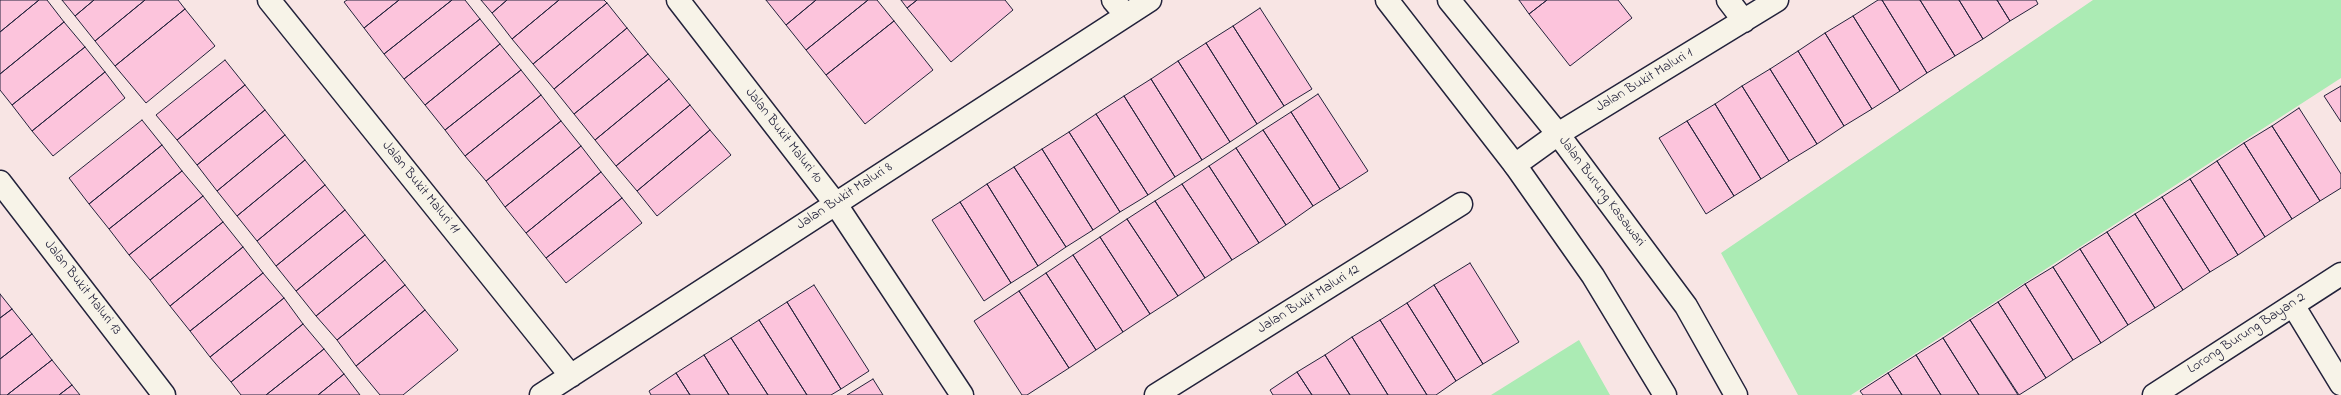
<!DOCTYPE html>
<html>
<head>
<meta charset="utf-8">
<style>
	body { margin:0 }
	canvas { display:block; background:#f8e5e4 }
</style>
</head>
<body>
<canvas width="2341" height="395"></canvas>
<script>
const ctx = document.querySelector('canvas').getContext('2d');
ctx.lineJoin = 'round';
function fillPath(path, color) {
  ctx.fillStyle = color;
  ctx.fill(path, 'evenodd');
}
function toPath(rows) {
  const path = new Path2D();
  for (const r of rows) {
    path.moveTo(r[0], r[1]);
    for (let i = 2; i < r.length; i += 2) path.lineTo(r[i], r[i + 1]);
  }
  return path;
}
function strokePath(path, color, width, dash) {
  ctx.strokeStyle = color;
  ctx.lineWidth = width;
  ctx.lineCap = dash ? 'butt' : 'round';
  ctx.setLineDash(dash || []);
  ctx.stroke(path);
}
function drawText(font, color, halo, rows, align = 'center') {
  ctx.font = font + ' "Indie Flower",sans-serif';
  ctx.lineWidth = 3;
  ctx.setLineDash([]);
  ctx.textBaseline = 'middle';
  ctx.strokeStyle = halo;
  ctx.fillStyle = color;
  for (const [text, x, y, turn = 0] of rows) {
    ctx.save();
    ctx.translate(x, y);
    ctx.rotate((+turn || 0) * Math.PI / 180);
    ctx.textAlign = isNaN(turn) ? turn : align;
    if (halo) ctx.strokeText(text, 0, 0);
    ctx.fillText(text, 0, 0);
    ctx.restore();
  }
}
const green = toPath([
	[2093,0,2341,0,2341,78,1851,395,1798,395,1721,253],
	[1579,340,1610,395,1491,395]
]);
const building = toPath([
	[0,0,39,0,0,32,0,0],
	[39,0,47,0,64,22,0,74,0,32,39,0],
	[62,0,94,0,75,16,62,0],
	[94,0,145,0,95,41,75,16,94,0],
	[145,0,178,0,185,9,115,66,95,41,145,0],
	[347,0,399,0,364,28,344,2,347,0],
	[399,0,452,0,384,54,364,28,399,0],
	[452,0,465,0,480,19,404,79,384,54,452,0],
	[481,0,507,0,492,13,481,0],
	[507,0,559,0,512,39,492,13,507,0],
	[559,0,604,0,607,3,533,64,512,39,559,0],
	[766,0,816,0,786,25,766,0],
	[816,0,868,0,806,50,786,25,816,0],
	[868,0,877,0,894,21,826,75,806,50,868,0],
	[901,0,917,0,907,8,901,0],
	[917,0,1005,0,1013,10,951,62,907,8,917,0],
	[1519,0,1547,0,1529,14,1519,0],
	[1547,0,1618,0,1632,18,1570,66,1529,14,1547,0],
	[1878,0,1882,0,1927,73,1900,91,1853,16,1878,0],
	[1882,0,1920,0,1955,56,1927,73,1882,0],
	[1920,0,1959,0,1983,39,1955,56,1920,0],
	[1959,0,1997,0,2010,21,1983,39,1959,0],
	[1997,0,2036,0,2038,4,2010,21,1997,0],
	[607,3,627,28,554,89,533,64,607,3],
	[1260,8,1312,89,1284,106,1233,26,1260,8],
	[185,9,215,46,146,103,115,66,185,9],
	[1853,16,1900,91,1872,109,1825,33,1853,16],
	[480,19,500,44,425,105,404,79,480,19],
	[894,21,933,70,865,124,826,75,894,21],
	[64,22,85,47,12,105,0,90,0,74,64,22],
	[1233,26,1284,106,1257,124,1206,43,1233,26],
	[627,28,648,54,574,114,554,89,627,28],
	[1825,33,1872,109,1844,126,1798,51,1825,33],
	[1206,43,1257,124,1230,142,1178,61,1206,43],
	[500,44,521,70,445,130,425,105,500,44],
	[85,47,105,72,32,131,12,105,85,47],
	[1798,51,1844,126,1817,144,1770,69,1798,51],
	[648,54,669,79,595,140,574,114,648,54],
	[225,60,245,85,177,140,156,115,225,60],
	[1178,61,1230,142,1202,160,1151,79,1178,61],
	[1770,69,1817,144,1789,161,1742,86,1770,69],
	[521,70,541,95,465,156,445,130,521,70],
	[105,72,125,98,53,156,32,131,105,72],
	[669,79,690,105,616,166,595,140,669,79],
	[1151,79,1202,160,1175,177,1124,96,1151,79],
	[245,85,265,110,197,165,177,140,245,85],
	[1742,86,1789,161,1761,179,1715,104,1742,86],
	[2341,86,2341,122,2324,96,2341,86],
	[1318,94,1368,171,1340,189,1291,112,1318,94],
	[541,95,561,121,486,181,465,156,541,95],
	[1124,96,1175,177,1148,195,1096,114,1124,96],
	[1715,104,1761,179,1734,196,1687,121,1715,104],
	[690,105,710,130,637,191,616,166,690,105],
	[2299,108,2341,174,2341,188,2320,201,2272,126,2299,108],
	[265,110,285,135,217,191,197,165,265,110],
	[1291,112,1340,189,1313,206,1263,130,1291,112],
	[1096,114,1148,195,1120,212,1069,132,1096,114],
	[142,120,162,145,89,204,69,178,142,120],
	[561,121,581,146,505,207,486,181,561,121],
	[1687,121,1734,196,1706,214,1659,138,1687,121],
	[2272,126,2320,201,2292,219,2244,143,2272,126],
	[710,130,731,155,657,216,637,191,710,130],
	[1263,130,1313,206,1286,225,1236,148,1263,130],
	[1069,132,1120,212,1093,230,1042,149,1069,132],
	[285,135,305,160,237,216,217,191,285,135],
	[2244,143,2292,219,2265,237,2217,161,2244,143],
	[162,145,182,171,109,229,89,204,162,145],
	[581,146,601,172,526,233,505,207,581,146],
	[1236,148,1286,225,1259,243,1209,166,1236,148],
	[1042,149,1093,230,1066,247,1014,167,1042,149],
	[305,160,325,185,257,241,237,216,305,160],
	[2217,161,2265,237,2238,255,2190,179,2217,161],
	[1209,166,1259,243,1232,260,1182,184,1209,166],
	[1014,167,1066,247,1038,266,987,184,1014,167],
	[182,171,203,196,129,255,109,229,182,171],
	[601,172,622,198,546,258,526,233,601,172],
	[2190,179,2238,255,2210,272,2162,197,2190,179],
	[987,184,1038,266,1011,283,960,202,987,184],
	[1182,184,1232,260,1205,278,1155,201,1182,184],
	[325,185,345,210,276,266,257,241,325,185],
	[203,196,223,222,150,280,129,255,203,196],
	[2162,197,2210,272,2183,290,2135,214,2162,197],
	[622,198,642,223,566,283,546,258,622,198],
	[1155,201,1205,278,1178,296,1127,219,1155,201],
	[960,202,1011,283,984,301,932,220,960,202],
	[345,210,365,235,296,291,276,266,345,210],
	[2135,214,2183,290,2155,308,2107,232,2135,214],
	[1127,219,1178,296,1150,314,1100,237,1127,219],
	[223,222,243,247,170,306,150,280,223,222],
	[2107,232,2155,308,2128,325,2080,249,2107,232],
	[365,235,385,260,316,316,296,291,365,235],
	[1100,237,1150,314,1123,332,1073,255,1100,237],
	[243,247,263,273,190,331,170,306,243,247],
	[2080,249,2128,325,2101,343,2053,267,2080,249],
	[1073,255,1123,332,1096,350,1046,273,1073,255],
	[385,260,405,285,337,340,316,316,385,260],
	[1470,263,1519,342,1483,364,1434,285,1470,263],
	[2053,267,2101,343,2073,360,2025,284,2053,267],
	[263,273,284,298,210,357,190,331,263,273],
	[1046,273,1096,350,1069,368,1019,291,1046,273],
	[2025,284,2073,360,2046,378,1998,302,2025,284],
	[405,285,425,310,356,366,337,340,405,285],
	[814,285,869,371,841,389,787,302,814,285],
	[1434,285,1483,364,1456,381,1407,303,1434,285],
	[1019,291,1069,368,1027,395,1022,395,974,321,1019,291],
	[0,294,12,309,0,318,0,294],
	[284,298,303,324,231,382,210,357,284,298],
	[787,302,841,389,831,395,807,395,759,320,787,302],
	[1998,302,2046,378,2019,395,1970,320,1998,302],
	[1407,303,1456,381,1436,395,1427,395,1380,320,1407,303],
	[12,309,32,334,0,359,0,318,12,309],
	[425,310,458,350,403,395,380,395,356,366,425,310],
	[759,320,807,395,768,395,731,338,759,320],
	[1380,320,1427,395,1388,395,1352,337,1380,320],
	[1970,320,2018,395,1979,395,1943,338,1970,320],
	[303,324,324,349,266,395,241,395,231,382,303,324],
	[32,334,52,360,7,395,0,395,0,359,32,334],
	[1352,337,1388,395,1350,395,1325,355,1352,337],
	[731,338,768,395,729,395,704,355,731,338],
	[1943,338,1979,395,1941,395,1916,355,1943,338],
	[324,349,344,374,318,395,266,395,324,349],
	[704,355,729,395,690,395,676,373,704,355],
	[1325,355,1350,395,1312,395,1297,372,1325,355],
	[1916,355,1941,395,1902,395,1888,373,1916,355],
	[52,360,72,385,59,395,7,395,52,360],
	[1297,372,1312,395,1273,395,1270,390,1297,372],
	[676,373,690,395,651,395,649,391,676,373],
	[1888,373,1902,395,1863,395,1860,391,1888,373],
	[344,374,360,395,318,395,344,374],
	[873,379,883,395,847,395,873,379],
	[72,385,80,395,59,395,72,385]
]);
const minor = toPath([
	[269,0,571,376],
	[678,0,835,203,962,395],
	[1113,0,1126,15],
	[1728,0,1744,21],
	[1515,165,1558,134,1777,0],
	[0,182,164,395],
	[2293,305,2341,384],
	[541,395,1150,0],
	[1156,395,1461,204],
	[2154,395,2341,274]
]);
const tertiary = toPath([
	[1387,0,1515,165,1593,276,1665,395],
	[1449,0,1558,134,1686,306,1736,395]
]);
const streetNames = [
	["Jalan Bukit Maluri 1",1645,81,-31],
	["Jalan Bukit Maluri 10",783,136,52],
	["Jalan Bukit Maluri 11",420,188,51],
	["Jalan Burung Kasawari",1601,192,53],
	["Jalan Bukit Maluri 8",845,197,-33],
	["Jalan Bukit Maluri 13",82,288,52],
	["Jalan Bukit Maluri 12",1309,300,-32],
	["Lorong Burung Bayan 2",2247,334,-33]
];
fillPath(green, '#abebb4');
fillPath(building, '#fcc4dc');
strokePath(building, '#22223b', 1);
strokePath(minor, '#22223b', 25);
strokePath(tertiary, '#22223b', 25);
strokePath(minor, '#f7f3e8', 22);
strokePath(tertiary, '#f7f3e8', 22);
drawText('14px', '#22223b', '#f7f3e8', streetNames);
</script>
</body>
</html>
